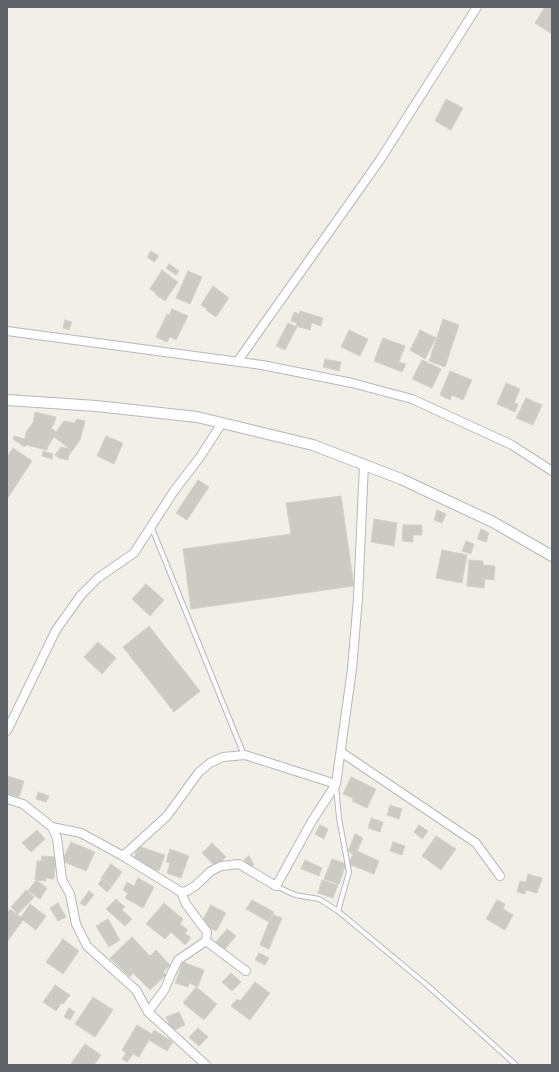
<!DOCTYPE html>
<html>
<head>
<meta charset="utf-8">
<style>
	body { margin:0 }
	#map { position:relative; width:559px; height:1072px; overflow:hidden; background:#f1efe8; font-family:"Titillium Web",sans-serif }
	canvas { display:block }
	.frame { position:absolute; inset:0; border:8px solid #5f6368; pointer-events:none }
</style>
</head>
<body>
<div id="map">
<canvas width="559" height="1072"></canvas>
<div class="frame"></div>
</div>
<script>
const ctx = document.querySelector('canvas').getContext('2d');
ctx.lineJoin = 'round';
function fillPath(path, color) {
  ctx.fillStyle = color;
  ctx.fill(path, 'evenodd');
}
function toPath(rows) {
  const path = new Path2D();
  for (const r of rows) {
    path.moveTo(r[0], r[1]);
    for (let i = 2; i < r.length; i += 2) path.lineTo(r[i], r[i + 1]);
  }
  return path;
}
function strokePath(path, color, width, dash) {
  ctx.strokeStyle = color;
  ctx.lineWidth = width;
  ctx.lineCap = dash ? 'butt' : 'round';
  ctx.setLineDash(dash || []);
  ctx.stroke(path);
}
const building = toPath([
	[545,7,552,7,552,34,535,23,545,7],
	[446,99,463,108,451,130,435,121,446,99],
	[151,251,159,256,154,262,147,257,151,251],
	[169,264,179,271,176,275,166,268,169,264],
	[162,270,178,282,165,301,155,294,156,293,150,289,162,270],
	[188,271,202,277,190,304,176,298,188,271],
	[213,286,229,298,216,317,206,310,207,309,201,305,213,286],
	[172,309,188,316,176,340,170,337,167,342,156,337,167,314,169,315,172,309],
	[300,311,323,318,321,326,312,323,310,330,296,326,297,323,291,321,294,312,299,314,300,311],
	[443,319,459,325,445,367,429,361,443,319],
	[65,320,72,322,69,330,63,328,65,320],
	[288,323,297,327,285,350,276,346,288,323],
	[349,330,368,339,360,356,341,347,349,330],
	[420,330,436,338,425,359,410,350,420,330],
	[383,338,405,346,399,362,406,364,402,372,374,361,383,338],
	[325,359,341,362,339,371,323,367,325,359],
	[422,360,441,369,432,388,412,379,422,360],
	[450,371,472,380,463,400,452,395,450,400,440,395,450,371],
	[506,383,520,389,514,403,518,404,515,412,497,404,506,383],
	[526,398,542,405,533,425,516,418,526,398],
	[35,412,56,417,54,424,51,428,56,432,64,421,74,423,77,419,85,421,80,440,69,455,68,460,59,458,55,455,61,447,70,449,54,437,48,446,47,450,26,445,24,447,13,439,14,436,25,439,26,432,33,423,35,412],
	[106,436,123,443,114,464,97,456,106,436],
	[13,448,32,461,7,499,7,457,13,448],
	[43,451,53,454,52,459,42,456,43,451],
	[198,480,209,487,187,520,176,513,198,480],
	[341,496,354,586,191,609,183,549,291,534,286,503,341,496],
	[437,510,446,514,442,523,434,520,437,510],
	[374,519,397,523,394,546,371,542,374,519],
	[403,525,422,525,422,535,413,535,413,542,402,541,403,525],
	[481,529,489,533,486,542,477,539,481,529],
	[466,541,474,544,471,554,462,551,466,541],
	[442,550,467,555,462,583,436,578,442,550],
	[469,560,483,561,483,565,495,566,494,580,485,579,484,588,467,586,469,560],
	[146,584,164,600,150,616,132,599,146,584],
	[149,626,200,691,174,712,123,647,149,626],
	[98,642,116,658,102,674,84,657,98,642],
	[7,776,24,781,19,797,7,794,7,776],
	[351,777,376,789,367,808,352,801,353,798,343,794,351,777],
	[38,792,49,796,46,802,36,799,38,792],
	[390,805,402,809,399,819,387,815,390,805],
	[371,818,383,822,380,832,368,828,371,818],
	[320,825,328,829,324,839,315,834,320,825],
	[419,825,428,831,422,839,414,832,419,825],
	[37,830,45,839,31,852,22,843,37,830],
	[355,834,363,838,357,851,379,861,374,874,348,864,353,854,348,851,355,834],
	[436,836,456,849,441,870,422,856,436,836],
	[71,842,95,852,86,871,62,861,71,842],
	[393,842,405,846,402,855,390,851,393,842],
	[212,843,226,857,216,867,202,853,212,843],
	[138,846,165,855,159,871,133,862,138,846],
	[170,849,189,856,181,878,167,873,170,863,166,862,170,849],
	[42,856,56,857,54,879,46,878,46,881,35,880,37,861,41,861,42,856],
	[249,856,254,865,249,868,244,859,249,856],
	[332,859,346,864,339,884,324,879,332,859],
	[305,860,322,868,319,876,301,869,305,860],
	[111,864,122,872,112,886,101,878,111,864],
	[528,874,542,878,537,893,526,890,525,894,517,892,520,881,526,882,528,874],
	[103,878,112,886,107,892,98,884,103,878],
	[138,878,154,887,143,908,125,898,128,893,123,890,127,882,134,886,138,878],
	[36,880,47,888,40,899,28,891,36,880],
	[322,880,338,885,333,898,318,893,322,880],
	[26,890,34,897,18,914,11,907,26,890],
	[89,891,94,895,85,906,80,903,89,891],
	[116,899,125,907,122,910,132,919,125,926,106,909,116,899],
	[252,900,274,912,269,922,246,909,252,900],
	[497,900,505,904,503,909,513,915,505,930,486,919,497,900],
	[58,903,66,917,58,921,50,908,58,903],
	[164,903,183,919,180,924,188,930,185,933,191,938,185,945,171,932,165,939,146,924,164,903],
	[30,904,46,916,36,930,23,920,7,942,7,913,10,909,21,917,30,904],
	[211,905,226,913,216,931,201,923,211,905],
	[272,914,282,918,269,949,260,945,272,914],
	[108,919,120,940,109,947,96,926,108,919],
	[227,929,236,936,224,950,215,943,227,929],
	[132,937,150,956,156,950,170,965,163,972,166,975,150,990,133,973,130,977,110,958,132,937],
	[63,939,79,951,63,974,46,962,63,939],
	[259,953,269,958,265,965,255,960,259,953],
	[183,962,204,970,198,987,189,983,188,987,175,983,183,962],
	[231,973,241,982,232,991,222,982,231,973],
	[255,982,270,993,250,1020,231,1006,237,999,240,1001,255,982],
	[55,985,70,995,63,1004,61,1003,56,1011,43,1002,55,985],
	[196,987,217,1004,204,1020,183,1003,196,987],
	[93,997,113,1010,95,1037,75,1024,93,997],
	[69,1008,75,1012,70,1020,64,1017,69,1008],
	[179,1012,185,1025,172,1031,166,1017,179,1012],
	[137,1025,152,1034,154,1030,173,1042,167,1051,149,1040,139,1057,133,1054,127,1062,122,1059,126,1053,122,1050,137,1025],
	[198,1028,208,1037,199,1046,189,1037,198,1028],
	[85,1044,101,1055,94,1065,70,1065,85,1044]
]);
const service = toPath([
	[151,526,244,755],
	[336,786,339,818,349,872,338,911],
	[276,886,295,895,319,899,338,911,428,986,516,1065]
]);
const minor = toPath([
	[7,331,262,365,352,383,412,399,512,445,552,471],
	[237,362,380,160,477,7],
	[7,731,56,630,81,595,98,578,134,553,174,491,200,457,222,423],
	[341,752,476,843,500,876],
	[7,799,23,804,52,827,57,838,62,880,70,894,76,924,87,946,136,990,148,1012,206,1065],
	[52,827,81,833,123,856,181,892,187,891,195,886,211,871,221,866,239,864,276,886,312,821,336,784,352,669,358,598,364,464],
	[123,856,167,816,199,772,210,763,223,757,245,755,336,784],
	[206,941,246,971],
	[148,1012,165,989,171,974,178,960,206,941,207,932,186,904,181,892]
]);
const tertiary = toPath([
	[7,400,96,406,197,417,313,445,401,479,493,522,552,556]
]);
fillPath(building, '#cccac5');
strokePath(building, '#d6d1c6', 1);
strokePath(service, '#b5b8bc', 6);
strokePath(minor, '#b5b8bc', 10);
strokePath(tertiary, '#b5b8bc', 12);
strokePath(service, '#fff', 4);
strokePath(minor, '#fff', 8);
strokePath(tertiary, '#fff', 10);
</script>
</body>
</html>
